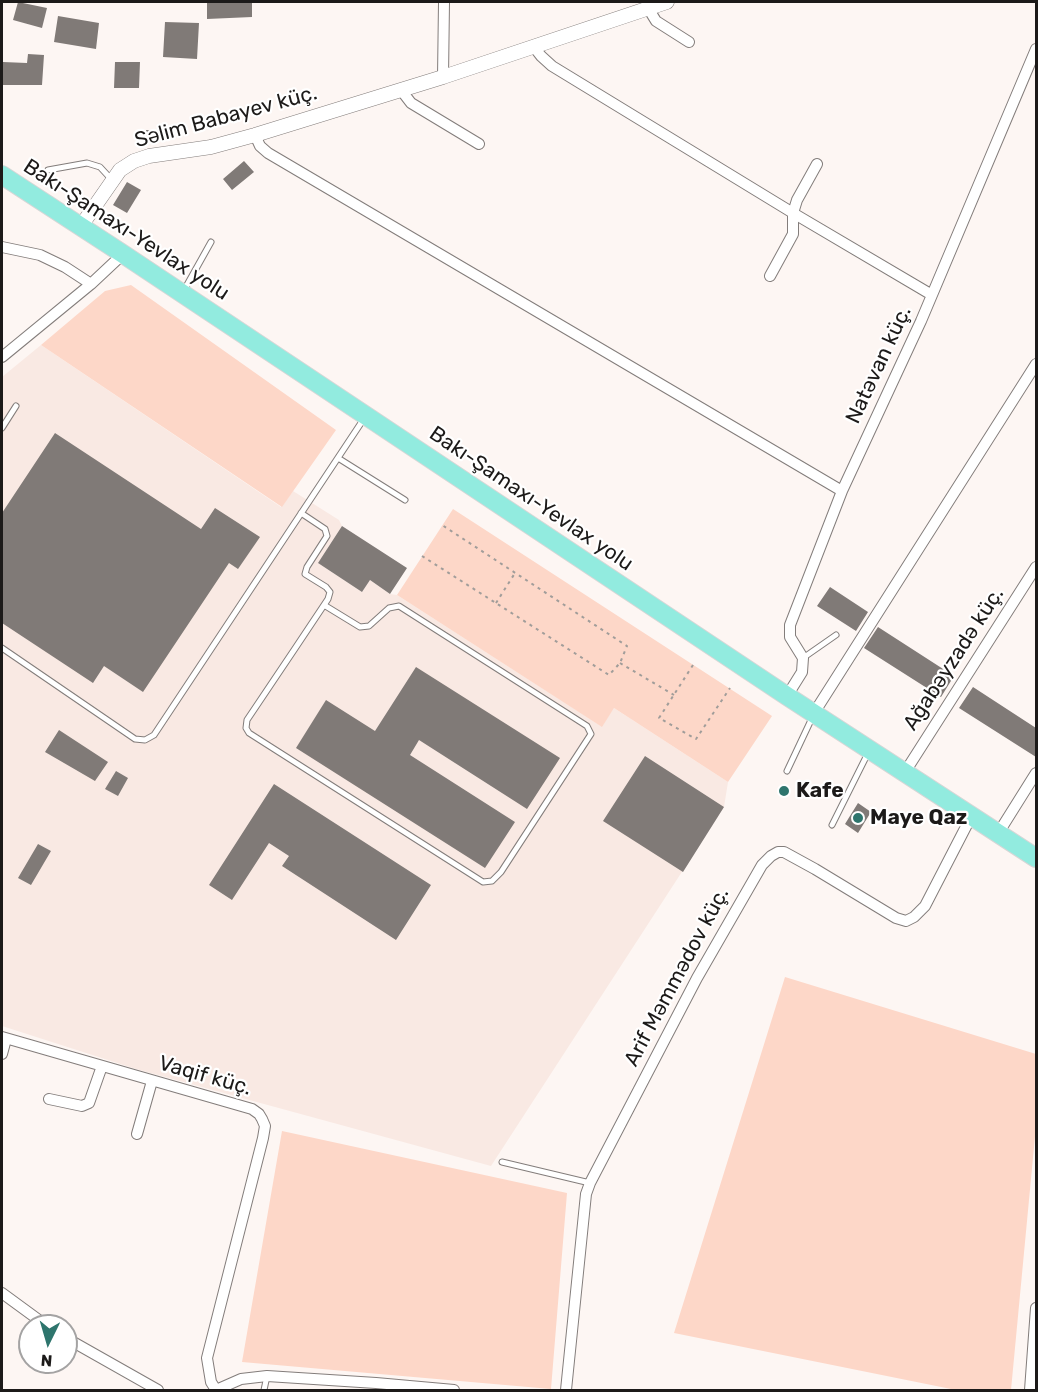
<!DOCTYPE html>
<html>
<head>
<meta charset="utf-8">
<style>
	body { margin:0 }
	#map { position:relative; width:1038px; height:1392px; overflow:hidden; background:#fdf6f3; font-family:Rubik,sans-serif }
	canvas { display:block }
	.frame { position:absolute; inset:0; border:3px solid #1c1a19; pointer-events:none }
	.north { position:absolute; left:18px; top:1314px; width:60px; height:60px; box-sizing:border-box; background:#fff; border:2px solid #a4a3a3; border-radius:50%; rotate:185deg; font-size:16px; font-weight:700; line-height:24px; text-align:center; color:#1c1a19 }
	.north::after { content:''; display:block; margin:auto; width:21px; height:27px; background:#2e756d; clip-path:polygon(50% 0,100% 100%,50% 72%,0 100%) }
</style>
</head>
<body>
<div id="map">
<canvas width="1038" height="1392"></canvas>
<div class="frame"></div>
<div class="north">N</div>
</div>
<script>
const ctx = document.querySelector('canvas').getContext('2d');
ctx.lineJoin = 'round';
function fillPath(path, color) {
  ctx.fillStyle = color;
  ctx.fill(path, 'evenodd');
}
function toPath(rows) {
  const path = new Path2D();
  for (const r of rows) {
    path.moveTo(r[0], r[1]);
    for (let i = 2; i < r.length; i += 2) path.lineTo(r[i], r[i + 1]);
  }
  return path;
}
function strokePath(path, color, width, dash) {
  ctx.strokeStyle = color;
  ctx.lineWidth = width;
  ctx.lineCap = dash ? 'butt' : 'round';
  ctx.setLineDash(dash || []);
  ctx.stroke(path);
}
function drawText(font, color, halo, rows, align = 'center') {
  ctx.font = font + ' Rubik,sans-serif';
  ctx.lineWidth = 4.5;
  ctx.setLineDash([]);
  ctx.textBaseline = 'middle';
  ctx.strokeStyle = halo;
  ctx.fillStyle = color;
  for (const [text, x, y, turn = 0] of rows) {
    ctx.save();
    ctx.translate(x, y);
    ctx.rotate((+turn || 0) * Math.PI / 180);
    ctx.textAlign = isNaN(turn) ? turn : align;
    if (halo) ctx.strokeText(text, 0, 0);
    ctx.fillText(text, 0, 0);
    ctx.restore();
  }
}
const built = toPath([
	[41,345,281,507,293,491,339,520,342,526,318,563,362,592,370,580,390,594,397,595,601,726,614,708,728,782,724,807,491,1166,136,1069,2,1026,2,377]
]);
const green = toPath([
	[131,285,336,430,282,507,41,345,105,291],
	[453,509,772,716,728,782,614,708,602,727,397,595],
	[785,977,1036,1054,1036,1126,1011,1390,956,1390,674,1333],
	[282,1131,567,1193,551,1389,242,1362]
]);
const building = toPath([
	[18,2,47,8,42,28,13,20],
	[207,2,252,2,252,17,207,19],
	[58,16,99,23,96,49,54,42],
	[165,22,199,23,197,59,163,57],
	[28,54,44,55,42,85,2,85,3,62,27,63],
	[115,62,140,62,139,88,114,88],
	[146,130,166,130,166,141,146,141],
	[244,161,254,172,232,190,223,179],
	[127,182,141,190,127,213,113,205],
	[55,433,201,529,215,508,260,537,238,569,229,563,143,692,104,666,93,683,2,623,2,513],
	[342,526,407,568,390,594,370,580,362,592,318,563],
	[830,587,868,612,856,631,817,606],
	[878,627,954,676,941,697,864,648],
	[416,667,560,758,527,809,419,740,410,755,515,822,485,868,296,748,326,700,375,731],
	[973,687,1036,728,1036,757,959,708],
	[59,730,108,762,95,781,45,752],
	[645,756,724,807,683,872,603,821],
	[116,771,128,778,118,796,105,789],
	[274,784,431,885,396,940,282,866,289,856,269,843,232,900,209,885],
	[858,803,871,812,858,833,845,824],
	[38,844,51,851,31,885,18,878]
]);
const path = toPath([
	[422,556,609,675,620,663,627,646,442,525],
	[496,603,515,573],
	[620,663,674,695],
	[693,665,659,718,696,739,730,688]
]);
const service = toPath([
	[48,170,87,163,100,167,112,180],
	[183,292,211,242],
	[2,428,16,406],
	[338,458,405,500],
	[301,513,325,529,327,536,307,567,305,574,326,587,330,592,328,599,294,650,247,720,246,728,249,733,483,882,492,881,501,872,591,734,587,726,399,606,389,608,369,626,360,627,324,605],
	[2,648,135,739,145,740,154,735,365,417],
	[803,658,836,635],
	[787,771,812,718],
	[832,825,868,753],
	[502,1162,590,1183],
	[264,1390,267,1376]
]);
const minor = toPath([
	[648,8,656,21,689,42],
	[534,47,541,56,552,66,793,213,932,295],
	[443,77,444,2],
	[401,90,411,103,479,144],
	[255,135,260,146,268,153,842,491],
	[2,247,40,255,65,267,91,284],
	[770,276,793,234,793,213,797,200,817,164],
	[2,357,91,284,123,254],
	[787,696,802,672,803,658,790,637,790,625,842,491,921,321,1036,49],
	[814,713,1036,364],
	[905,772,1036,567],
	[999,832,1036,773],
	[2,1037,252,1109,259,1114,262,1119,265,1126,263,1138,207,1358,211,1382,216,1390],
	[2,1054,6,1039],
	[49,1099,82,1106,89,1103,102,1066],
	[137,1134,152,1081],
	[2,1293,47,1326],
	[66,1338,158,1390],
	[216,1390,241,1379,267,1376,376,1383,454,1390],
	[566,1390,586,1194,590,1183,697,978,762,865,771,856,778,852,784,852,815,869,896,918,906,921,914,917,925,906,972,815],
	[1030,1390,1036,1308]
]);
const tertiary = toPath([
	[81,226,120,170,134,161,149,156,211,147,255,135,443,77,667,2]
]);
const trunk = toPath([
	[2,175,123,254,787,696,1036,858]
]);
const markers = [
	[784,791,6,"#2e756d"],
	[858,818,6,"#2e756d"]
];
const streetNames = [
	["Səlim Babayev küç.",226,117,-15],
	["Bakı-Şamaxı-Yevlax yolu",126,230,33],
	["Natəvan küç.",879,365,-65],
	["Bakı-Şamaxı-Yevlax yolu",531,499,34],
	["Ağabəyzadə küç.",954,659,-57],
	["Arif Məmmədov küç.",677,977,-62],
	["Vaqif küç.",205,1076,16]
];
const poiNames = [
	["Kafe",796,791],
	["Maye Qaz",870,818]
];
fillPath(built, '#f9e9e3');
fillPath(green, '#fdd7c8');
fillPath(building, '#807a77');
strokePath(service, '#837d7b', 7);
strokePath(minor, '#837d7b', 12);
strokePath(tertiary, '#837d7b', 15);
strokePath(trunk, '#d6d6d6', 20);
strokePath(path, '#a19d9a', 2, [3, 4.5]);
strokePath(service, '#fff', 5);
strokePath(minor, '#fff', 10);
strokePath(tertiary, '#fff', 14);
strokePath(trunk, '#92ebdf', 18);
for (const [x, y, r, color] of markers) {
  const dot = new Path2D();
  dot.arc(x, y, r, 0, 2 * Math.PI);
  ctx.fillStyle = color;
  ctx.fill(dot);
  strokePath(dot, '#fff', 2);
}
drawText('21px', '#1c1a19', '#fff', streetNames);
drawText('bold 21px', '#1c1a19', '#fff', poiNames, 'left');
</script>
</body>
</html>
